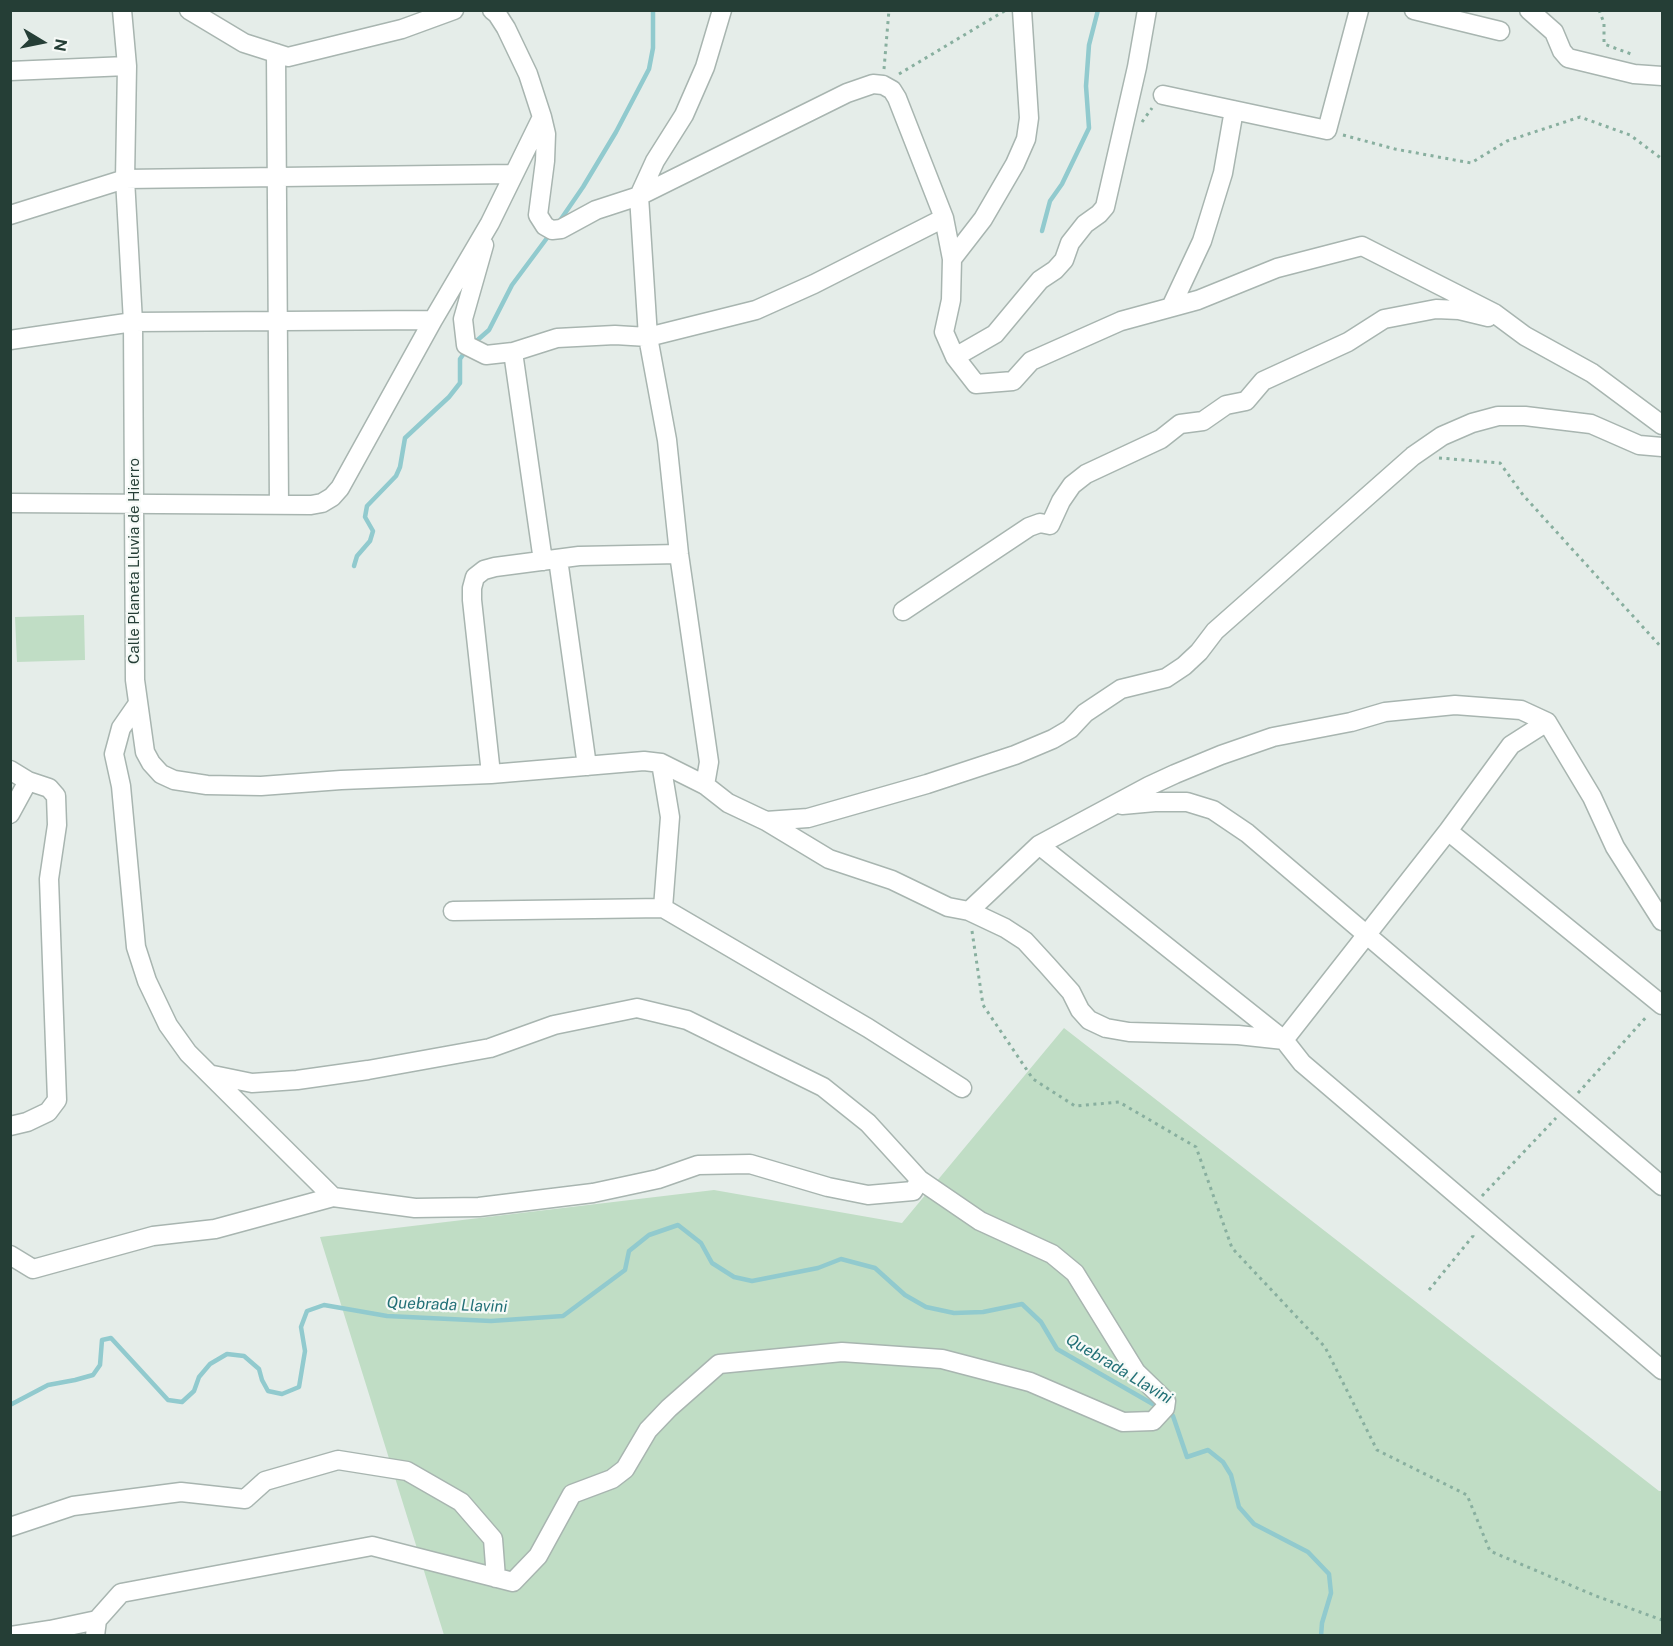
<!DOCTYPE html>
<html>
<head>
<meta charset="utf-8">
<style>
	body { margin:0 }
	#map { position:relative; width:1673px; height:1646px; overflow:hidden; background:#e5ede9; font-family:"Public Sans",sans-serif }
	canvas { display:block }
	.frame { position:absolute; inset:0; border:12px solid #253e36; pointer-events:none }
	.north { position:absolute; left:12px; top:12px; width:60px; height:60px; -webkit-text-stroke:4px #f6faf7; paint-order:stroke; rotate:100deg; font-size:16px; font-weight:700; line-height:24px; text-align:center; color:#253e36 }
	.north::after { content:''; display:block; margin:auto; width:21px; height:27px; background:#253e36; clip-path:polygon(50% 0,100% 100%,50% 72%,0 100%) }
</style>
</head>
<body>
<div id="map">
<canvas width="1673" height="1646"></canvas>
<div class="frame"></div>
<div class="north">N</div>
</div>
<script>
const ctx = document.querySelector('canvas').getContext('2d');
ctx.lineJoin = 'round';
function fillPath(path, color) {
  ctx.fillStyle = color;
  ctx.fill(path, 'evenodd');
}
function toPath(rows) {
  const path = new Path2D();
  for (const r of rows) {
    path.moveTo(r[0], r[1]);
    for (let i = 2; i < r.length; i += 2) path.lineTo(r[i], r[i + 1]);
  }
  return path;
}
function strokePath(path, color, width, dash) {
  ctx.strokeStyle = color;
  ctx.lineWidth = width;
  ctx.lineCap = dash ? 'butt' : 'round';
  ctx.setLineDash(dash || []);
  ctx.stroke(path);
}
function drawText(font, color, halo, rows, align = 'center') {
  ctx.font = font + ' "Public Sans",sans-serif';
  ctx.lineWidth = 4.5;
  ctx.setLineDash([]);
  ctx.textBaseline = 'middle';
  ctx.strokeStyle = halo;
  ctx.fillStyle = color;
  for (const [text, x, y, turn = 0] of rows) {
    ctx.save();
    ctx.translate(x, y);
    ctx.rotate((+turn || 0) * Math.PI / 180);
    ctx.textAlign = isNaN(turn) ? turn : align;
    if (halo) ctx.strokeText(text, 0, 0);
    ctx.fillText(text, 0, 0);
    ctx.restore();
  }
}
const green = toPath([
	[84,615,85,660,17,662,15,617],
	[1064,1028,1659,1491,1662,1491,1662,1635,444,1635,320,1237,714,1190,902,1223]
]);
const stream = toPath([
	[559,222,583,187,616,132,649,69,653,48,653,10],
	[1042,231,1050,201,1062,184,1089,128,1086,86,1089,45,1098,10],
	[473,344,489,330,512,285,550,234],
	[354,566,357,556,370,541,373,531,365,517,367,506,396,476,400,467,405,438,449,397,460,383,460,359,467,349],
	[10,1405,48,1385,75,1380,93,1375,100,1365,102,1340,111,1338,168,1400,182,1402,194,1391,199,1377,210,1364,227,1354,244,1356,259,1369,262,1380,268,1391,282,1394,299,1387,305,1351,301,1327,307,1311,324,1305,387,1316,491,1321,563,1316,625,1270,629,1251,649,1235,678,1225,701,1243,712,1263,734,1277,752,1281,818,1268,841,1259,875,1268,905,1295,926,1307,954,1313,983,1312,1022,1304,1041,1322,1057,1349,1158,1407],
	[1168,1413,1173,1416,1187,1457,1208,1450,1223,1462,1231,1475,1239,1507,1254,1524,1308,1552,1329,1574,1331,1593,1322,1623,1321,1636]
]);
const path = toPath([
	[1599,10,1604,23,1604,44,1631,54],
	[884,69,889,10],
	[899,74,1006,10],
	[1142,122,1152,108],
	[1343,135,1395,149,1471,163,1507,141,1580,117,1630,135,1662,159],
	[1439,458,1500,463,1523,495,1662,648],
	[972,931,983,1005,1033,1079,1075,1106,1119,1102,1196,1147,1232,1248,1325,1347,1377,1450,1467,1495,1490,1551,1596,1596,1662,1620],
	[1578,1093,1648,1015],
	[1482,1196,1556,1118],
	[1429,1290,1473,1236,1473,1231]
]);
const minor = toPath([
	[122,10,127,66,125,179,133,322,135,680,145,752,151,763,161,774,174,780,207,785,261,786,341,780,491,774,644,761,661,763,705,785,728,803,766,821,829,859,892,880,948,907,969,911,1005,928,1025,941,1047,965,1071,992,1080,1010,1089,1020,1106,1028,1129,1032,1238,1035,1284,1040],
	[189,10,244,43,288,57,402,29,454,10],
	[492,10,497,14,506,28,528,74,542,117,546,134,545,161,538,215,545,226,552,230,561,229,596,210,639,196,847,93,873,84,883,85,892,90,897,98,944,218,952,259,951,300,944,332,955,357,976,384,1013,381,1031,361,1121,321,1198,300,1277,268,1362,246,1494,313,1525,336,1592,373,1662,425],
	[1414,10,1500,31],
	[1529,10,1554,32,1562,51,1568,58,1634,74,1662,76],
	[276,53,279,505],
	[10,71,127,66],
	[1163,95,1327,130,1359,10],
	[10,215,125,179,513,174],
	[484,245,463,319,466,345,486,355,513,352,557,338,615,335,648,337,756,310,814,284,944,218],
	[952,259,983,219,1015,164,1026,139,1029,118,1022,10],
	[1171,307,1202,241,1223,173,1234,110],
	[10,340,133,322,433,320],
	[513,352,543,561],
	[955,357,995,334,1040,280,1055,270,1064,260,1070,243,1085,224,1099,214,1105,207,1137,67,1147,10],
	[10,503,311,505,322,503,332,497,340,488,433,320,490,223,542,117],
	[558,559,587,766],
	[903,611,1029,527,1040,523,1050,525,1061,501,1072,485,1086,474,1161,439,1180,424,1203,421,1226,405,1246,401,1263,381,1348,342,1384,319,1436,309,1459,310,1488,317],
	[137,705,121,728,114,754,121,786,136,947,147,981,168,1025,188,1053,333,1197],
	[10,770,28,781,49,788,56,796,57,825,49,879,57,1100,48,1112,27,1122,10,1126],
	[491,774,472,600,472,588,475,577,484,570,495,567,579,556,679,554],
	[705,785,709,762,679,554,667,440,648,337,639,196,655,161,684,115,705,67,722,10],
	[1122,805,1155,802,1187,802,1213,810,1247,833,1662,1186],
	[10,814,28,781],
	[766,821,808,818,927,784,1015,755,1053,739,1070,729,1085,713,1121,689,1166,678,1184,666,1199,652,1215,631,1413,456,1442,436,1472,423,1498,416,1525,416,1591,424,1639,445,1662,447],
	[1448,831,1662,1005],
	[1039,845,1284,1040,1302,1063,1662,1370],
	[663,908,868,1028,962,1088],
	[453,911,663,908,670,817,661,763],
	[969,911,1039,845,1149,786,1175,774,1221,755,1273,737,1351,722,1385,712,1455,705,1521,710,1547,722,1592,797,1615,847,1662,921],
	[1284,1040,1448,831,1511,745,1547,722],
	[10,1255,33,1269,153,1236,215,1229,333,1197,415,1208,479,1207,593,1193,658,1179,698,1165,750,1164,828,1187,868,1195,913,1191,920,1180],
	[10,1527,73,1506,181,1492,245,1499,265,1481,338,1460,407,1471,461,1502,493,1539,496,1578],
	[11,1636,50,1630,97,1620],
	[95,1636,97,1620,121,1593,372,1546,513,1582,538,1556,572,1494,612,1479,625,1469,648,1430,669,1408,719,1364,842,1352,942,1359,1030,1382,1123,1422,1153,1421,1165,1408,1166,1401,1136,1372,1075,1273,1052,1254,980,1221,920,1180,868,1123,823,1087,687,1020,637,1008,554,1025,490,1048,368,1070,297,1080,252,1083,213,1075]
]);
const streetNames = [
	["Calle Planeta Lluvia de Hierro",134,561,-90]
];
const waterNames = [
	["Quebrada Llavini",447,1305,2],
	["Quebrada Llavini",1119,1369,31]
];
fillPath(green, '#c0ddc5');
strokePath(stream, '#91cace', 4.5);
strokePath(minor, '#a8b5b0', 21);
strokePath(path, '#88af9f', 3, [3, 4.5]);
strokePath(minor, '#fff', 18);
drawText('15px', '#253e36', '#f6faf7', streetNames);
drawText('italic 16px', '#227077', '#f6faf7', waterNames);
</script>
</body>
</html>
